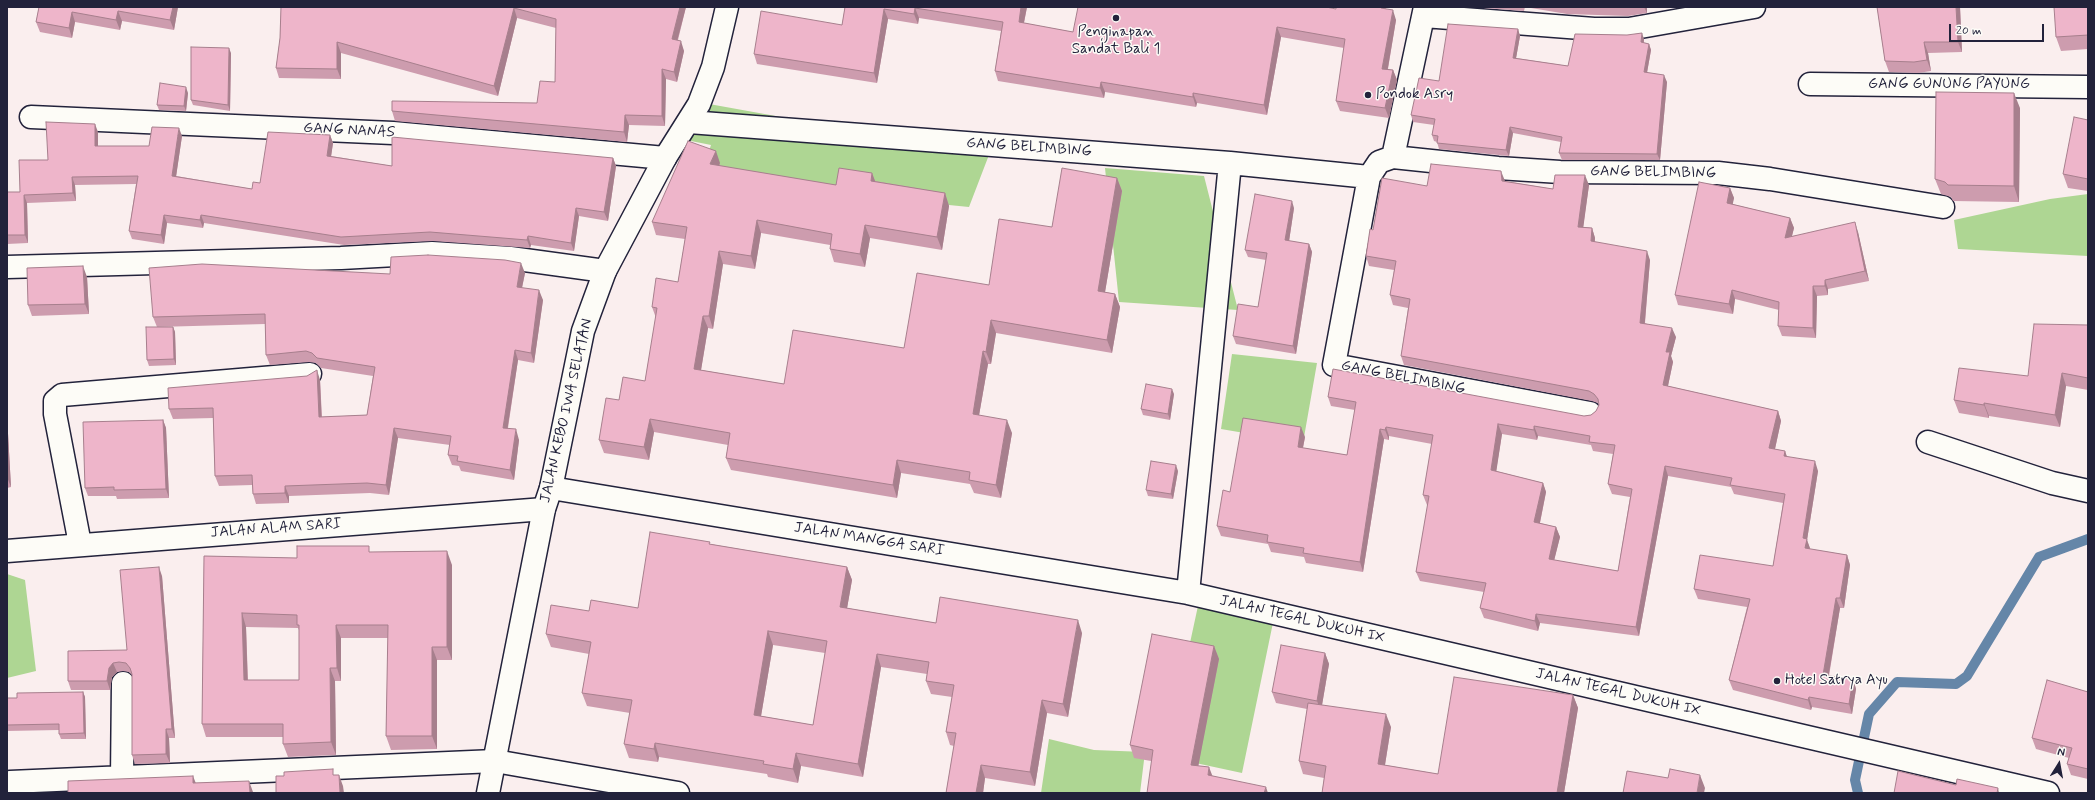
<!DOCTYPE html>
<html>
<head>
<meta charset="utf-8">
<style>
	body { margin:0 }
	#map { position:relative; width:2095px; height:800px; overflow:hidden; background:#faeeee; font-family:Mynerve,sans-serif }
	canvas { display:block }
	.frame { position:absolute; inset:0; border:8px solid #22223b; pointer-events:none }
	.north { position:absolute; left:2039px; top:744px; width:40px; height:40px; -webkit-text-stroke:3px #fdfcf7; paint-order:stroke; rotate:11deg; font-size:11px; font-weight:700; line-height:16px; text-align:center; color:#22223b }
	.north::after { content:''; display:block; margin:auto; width:14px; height:18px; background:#22223b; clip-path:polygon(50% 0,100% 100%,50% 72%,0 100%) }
	.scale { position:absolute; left:1949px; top:24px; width:95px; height:18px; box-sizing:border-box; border:2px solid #22223b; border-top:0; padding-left:5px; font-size:12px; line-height:14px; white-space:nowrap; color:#22223b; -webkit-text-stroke:3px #fdfcf7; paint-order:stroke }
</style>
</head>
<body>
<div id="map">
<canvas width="2095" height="800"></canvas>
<div class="frame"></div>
<div class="north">N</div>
<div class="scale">20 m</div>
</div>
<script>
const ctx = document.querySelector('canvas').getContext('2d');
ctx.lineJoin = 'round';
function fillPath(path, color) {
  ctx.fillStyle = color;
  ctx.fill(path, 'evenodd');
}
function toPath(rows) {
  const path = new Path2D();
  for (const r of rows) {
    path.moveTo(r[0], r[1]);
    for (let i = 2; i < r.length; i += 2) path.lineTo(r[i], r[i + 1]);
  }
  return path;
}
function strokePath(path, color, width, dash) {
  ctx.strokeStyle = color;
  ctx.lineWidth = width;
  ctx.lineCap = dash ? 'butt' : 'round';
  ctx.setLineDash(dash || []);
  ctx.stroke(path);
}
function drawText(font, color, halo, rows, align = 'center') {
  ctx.font = font + ' Mynerve,sans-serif';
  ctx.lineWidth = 3;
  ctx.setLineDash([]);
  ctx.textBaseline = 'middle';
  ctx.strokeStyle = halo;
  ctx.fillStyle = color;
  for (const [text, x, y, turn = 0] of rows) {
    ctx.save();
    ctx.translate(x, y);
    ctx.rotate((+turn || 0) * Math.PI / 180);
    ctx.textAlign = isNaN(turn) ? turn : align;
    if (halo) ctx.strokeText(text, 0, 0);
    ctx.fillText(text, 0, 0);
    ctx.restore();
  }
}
const green = toPath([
	[687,100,831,126,992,147,969,207,759,186,688,216,711,145,671,137],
	[1105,168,1204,176,1238,310,1119,302],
	[2088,194,2088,256,1958,249,1954,220,2050,199],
	[1232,354,1317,363,1303,443,1221,429],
	[7,574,25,580,36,671,7,678],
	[1201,592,1276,608,1242,773,1177,759,1177,703],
	[1049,739,1094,750,1145,752,1140,793,1041,793]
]);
const stream = toPath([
	[1858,793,1855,780,1869,714,1897,682,1956,684,1967,676,2039,557,2088,539]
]);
const street = toPath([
	[1424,16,1594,29,1629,29,1754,7],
	[1810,84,2088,87],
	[31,117,393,133,665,158],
	[689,122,1230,163,1369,177],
	[1393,157,1425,7],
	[7,267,341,258,432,253,510,258,605,271],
	[1590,413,1334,365,1369,177,1379,162,1393,157,1498,168,1560,172,1718,173,1770,179,1943,207],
	[1928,442,2052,483,2088,491],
	[551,488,1188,593,2048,793],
	[80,544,55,414,55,401,62,395,310,374],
	[7,551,544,509],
	[1188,593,1230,163],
	[122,778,123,683],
	[10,782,495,761,678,793]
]);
const secondary = toPath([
	[488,793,544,509,551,488,583,331,605,271,665,158,699,104,713,67,727,7]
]);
const wall = toPath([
	[39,7,178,7,174,30,122,21,120,30,75,22,72,38,40,32,36,22],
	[281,7,686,7,678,40,684,51,677,82,666,79,665,126,629,125,627,142,395,121,392,111,537,103,555,82,556,28,517,18,498,96,341,53,341,79,279,78,276,68,280,38],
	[845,7,1027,7,1024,23,1073,32,1336,9,1386,9,1396,20,1388,69,1393,70,1397,80,1389,118,1340,111,1336,101,1344,48,1281,37,1267,115,1197,103,1196,107,1105,92,1104,98,998,81,995,71,1001,31,919,18,918,24,888,19,877,83,757,64,754,54,842,25],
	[1470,7,1525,7,1524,11],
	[1525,7,1647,7,1647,13,1628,16,1567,14],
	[1877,7,1960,7,1962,52,1928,53,1931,71,1918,73,1889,72,1885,61],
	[2088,7,2088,49,2061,51,2056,37],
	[1518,29,1520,36,1516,58,1568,66,1644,39,1644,43,1649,44,1651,50,1647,73,1667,82,1660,160,1562,160,1559,153,1561,142,1513,133,1509,156,1439,149,1437,142,1434,141,1432,135,1434,125,1413,122,1411,115,1439,81],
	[231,53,230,111,193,105,191,100],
	[188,93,186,111,159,110,157,105],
	[2020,108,2019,202,1953,201,1951,197,1941,194,1935,179],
	[2088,120,2088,191,2068,188,2063,174],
	[98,132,98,146,149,146,182,136,176,176,252,189,330,135,333,143,331,156,392,166,613,158,616,166,608,221,579,216,574,251,531,245,530,248,433,241,344,245,204,223,203,228,167,223,164,244,132,239,129,231,136,184,75,185,76,201,27,203,28,243,7,244,7,192,20,192,48,160],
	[720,163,719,166,836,185,872,173,875,181,945,193,949,206,942,250,870,238,865,267,834,262,830,249,830,245,761,233,755,269,723,264,713,329,708,328,701,370,784,384,904,348,989,285,1052,227,1117,178,1122,191,1105,292,1115,294,1120,307,1112,353,996,333,991,364,988,364,979,415,1012,433,1001,498,974,493,970,484,901,473,897,498,731,470,726,458,728,445,654,432,649,460,604,453,599,440,619,400,645,381,656,318,652,307,678,282,685,239,656,235,652,222],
	[1505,181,1553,189,1589,185,1583,227,1592,228,1595,238,1595,242,1650,260,1645,323,1676,337,1671,356,1673,362,1668,386,1778,411,1781,421,1775,449,1785,451,1787,457,1818,471,1807,540,1810,549,1847,555,1850,565,1844,608,1840,608,1829,676,1853,679,1856,689,1852,714,1812,707,1811,710,1733,690,1729,680,1747,607,1698,599,1694,589,1773,566,1783,503,1734,494,1731,487,1668,476,1639,636,1540,623,1538,631,1484,618,1480,608,1484,592,1420,581,1416,572,1428,505,1427,505,1423,495,1432,444,1389,436,1389,440,1384,439,1363,572,1306,563,1304,557,1271,552,1268,544,1221,536,1217,526,1230,492,1305,437,1303,448,1347,455,1355,410,1331,406,1328,397,1584,416,1591,415,1596,411,1599,405,1598,403,1592,401,1404,365,1401,356,1408,308,1393,305,1390,295,1394,270,1369,266,1366,256,1373,230,1427,186],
	[1502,434,1537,440,1538,436,1591,445,1593,451,1613,454,1608,484,1612,494,1630,497,1618,571,1554,560,1560,537,1556,527,1540,523,1546,492,1543,483,1496,471],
	[1730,188,1734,198,1732,204,1790,218,1794,228,1792,236,1858,232,1869,281,1828,289,1828,295,1817,296,1816,338,1782,336,1778,326,1779,310,1735,299,1733,314,1678,305,1675,295],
	[1294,208,1289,241,1309,244,1312,252,1296,354,1236,344,1233,336,1258,307,1266,260,1248,257,1245,250],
	[525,273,522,288,543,300,534,363,518,360,508,428,519,440,514,480,461,471,459,466,452,465,448,455,450,445,398,438,389,495,370,493,289,496,289,503,256,504,253,494,252,485,219,486,215,476,213,418,173,419,169,409,320,380,322,417,367,415,373,376,321,368,316,363,309,362,270,365,266,355,265,324,157,327,153,317,390,274],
	[87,277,89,314,32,316,28,305],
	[2088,325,2088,390,2066,386,2060,427,1989,416,1989,418,1959,413,1954,400,2028,376],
	[173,327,175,332,176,365,149,366,147,360],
	[1174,394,1170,420,1143,415,1141,409],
	[7,415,11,487,7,488],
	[163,420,166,428,169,498,117,499,116,496,88,496,85,488],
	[1178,471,1173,499,1148,496,1146,490],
	[710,544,847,567,852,580,847,608,936,623,1082,633,1068,717,1047,713,1035,786,985,778,983,793,946,793,954,746,950,745,946,732,952,697,931,694,926,681,927,674,881,667,863,777,801,766,798,783,768,777,767,774,659,757,658,762,629,758,624,744,630,713,587,706,582,693,589,654,551,647,546,634,589,611,638,608],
	[773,645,825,653,813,725,761,716],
	[371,552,452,565,452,660,437,660,437,749,391,750,386,736,388,638,341,638,341,681,335,681,336,755,288,757,283,744,283,737,206,737,202,724,204,556,297,558],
	[246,627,298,628,299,630,299,680,248,680],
	[162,576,175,738,169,738,170,763,135,764,132,755,132,675,129,672,123,671,117,672,112,677,110,690,71,690,68,681,127,650],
	[1214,646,1219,659,1198,766,1212,776,1268,793,1151,761,1134,758,1130,745],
	[1325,653,1329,664,1322,705,1391,727,1385,765,1438,774,1573,695,1578,708,1564,793,1322,793,1324,778,1303,774,1299,761,1307,709,1276,703,1272,692],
	[83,692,85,697,86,739,61,739,59,734,59,730,7,731,7,698,17,698],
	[2088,692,2088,779,2071,775,2067,764,2069,758,2036,749,2032,738]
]);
const shadedWall = toPath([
	[173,7,178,7,174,30,170,20],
	[680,7,686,7,675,49,672,39],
	[1021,7,1027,7,1022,32,1019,22],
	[1381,7,1386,7,1384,18,1381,8],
	[1644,7,1647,7,1647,13],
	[1956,7,1960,7,1962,52,1958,42],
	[514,8,517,18,498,96,494,86],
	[915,8,919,18,918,24,914,14],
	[884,9,888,19,877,83,874,73],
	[1393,10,1396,20,1386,79,1382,69],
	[118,11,122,21,120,30,116,20],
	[72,12,75,22,72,38,69,28],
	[1277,27,1281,37,1267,115,1264,105],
	[1518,29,1520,36,1515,64,1513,58],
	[1642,33,1644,39,1643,49,1641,42],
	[681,41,684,51,677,82,674,72],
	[337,42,341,53,341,79,337,69],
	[1924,42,1928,53,1931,71,1927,60],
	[1649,44,1651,50,1646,78,1644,72],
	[229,48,231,53,230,111,228,105],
	[662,69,666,79,665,126,662,116],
	[1393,70,1397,80,1389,118,1385,108],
	[1664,75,1667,82,1660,160,1657,154],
	[1101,82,1105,92,1104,98,1100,88],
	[186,87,188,93,186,111,184,106],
	[1193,93,1197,103,1196,107,1193,97],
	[2014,93,2020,108,2019,202,2014,186],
	[625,115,629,125,627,142,624,132],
	[95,124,98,132,98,154,95,146],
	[1510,127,1513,133,1509,156,1506,150],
	[179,128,182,136,175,184,172,176],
	[330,135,333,143,330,164,327,156],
	[716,151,720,163,715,177,710,164],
	[613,158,616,166,608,221,604,212],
	[1501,171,1505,181,1502,181],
	[872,173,877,186,871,181],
	[1585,175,1589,185,1582,237,1578,227],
	[72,177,75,185,76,201,73,193],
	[1117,178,1122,191,1103,304,1098,291],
	[1730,188,1734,198,1731,213,1727,203],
	[945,193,949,206,942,250,937,237],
	[24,195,27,203,28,243,25,235],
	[1292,201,1294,208,1288,248,1285,240],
	[576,208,579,216,574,251,571,243],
	[164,215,167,223,164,244,161,235],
	[201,215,204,223,203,228,200,220],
	[1790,218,1794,228,1789,247,1785,238],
	[757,220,761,233,755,269,751,256],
	[1855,222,1858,232,1869,281,1865,271],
	[865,225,870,238,865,267,860,254],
	[1592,228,1595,238,1594,251,1591,241],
	[528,236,531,245,530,248,527,240],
	[1309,244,1312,252,1296,354,1293,346],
	[719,251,723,264,713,329,709,316],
	[1647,251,1650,260,1644,332,1640,323],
	[521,263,525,273,520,297,517,287],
	[83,266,87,277,89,314,85,304],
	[1825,280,1828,289,1828,295,1825,286],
	[1813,286,1817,296,1816,338,1813,328],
	[539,290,543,300,534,363,531,353],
	[1732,290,1735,299,1733,314,1729,304],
	[1115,294,1120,307,1112,353,1107,340],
	[703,316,708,328,699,382,694,369],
	[991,320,996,333,991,364,986,352],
	[173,327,175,332,176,365,174,359],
	[1672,328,1676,337,1671,356,1673,362,1666,395,1663,385,1666,352],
	[515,350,518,360,506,438,503,428],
	[983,351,988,364,977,427,973,414],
	[317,370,320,380,322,428,319,417],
	[2062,373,2066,386,2060,427,2055,415],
	[1172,389,1174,394,1170,420,1168,414],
	[1984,403,1989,416,1989,418,1984,405],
	[1778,411,1781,421,1773,458,1769,448],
	[7,415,7,416,11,487,7,477],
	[650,419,654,432,649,460,644,447],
	[163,420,166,428,169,498,166,489],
	[1007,420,1012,433,1001,498,996,485],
	[1498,424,1502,434,1495,480,1491,470],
	[1534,426,1538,436,1537,440,1534,430],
	[1301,427,1305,437,1301,457,1298,447],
	[1386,427,1389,436,1389,440,1385,430],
	[394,428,398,438,389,495,386,485],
	[516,429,519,440,514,480,510,470],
	[1380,429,1384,439,1363,572,1360,562],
	[1785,451,1788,460,1784,456],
	[897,460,901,473,897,498,893,485],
	[1815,461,1818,471,1807,540,1810,548,1809,558,1805,548,1803,538],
	[1176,465,1178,471,1173,499,1171,494],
	[1665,466,1668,476,1639,636,1636,627],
	[1543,483,1546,492,1538,532,1534,522],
	[285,486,289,496,289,503,285,493],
	[1556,527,1560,537,1552,569,1549,559],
	[447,551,452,565,452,660,447,647],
	[1847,555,1850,565,1844,608,1840,598],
	[159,567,162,576,175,738,172,729],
	[847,567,852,580,845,620,840,607],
	[1836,598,1840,608,1827,685,1823,675],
	[242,613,246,627,248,693,244,680],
	[1536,614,1540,623,1538,631,1535,621],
	[1078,620,1082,633,1068,717,1063,704],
	[336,625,341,638,341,681,337,668],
	[768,631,773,645,759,728,754,715],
	[1214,646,1219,659,1196,778,1191,765],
	[432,647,437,660,437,749,432,736],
	[1325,653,1329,664,1321,711,1317,701],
	[877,654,881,667,863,777,858,764],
	[113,663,117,672,112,677,110,690,107,681,109,668],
	[330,668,335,681,336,755,331,742],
	[1853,679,1856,689,1852,714,1849,704],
	[83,692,85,697,86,739,84,733],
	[1573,695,1578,708,1564,793,1557,793],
	[1809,697,1812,707,1811,710,1808,700],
	[1042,700,1047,713,1035,786,1030,772],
	[1386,714,1391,727,1383,777,1378,764],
	[166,729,169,738,170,763,166,754],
	[655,743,659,757,658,762,654,749],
	[796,753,801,766,798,783,793,769],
	[981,765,985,778,983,793,976,793],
	[1209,767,1214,780,1208,775],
	[339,775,343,786,344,793,340,793],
	[1700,775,1705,788,1704,793,1697,793],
	[193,776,197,786,193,783],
	[249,781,253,792,253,793,250,793],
	[1266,787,1268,793,1264,793],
	[1998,788,1999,793,1997,793]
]);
const building = toPath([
	[39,7,173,7,170,20,118,11,116,20,72,12,69,28,36,22,39,7],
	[281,7,680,7,672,39,681,41,674,72,662,69,662,116,625,115,624,132,392,111,392,101,537,103,540,81,555,82,556,19,514,8,494,86,337,42,337,69,276,68,280,38,281,7],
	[845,7,1021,7,1019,22,1073,32,1078,7,1326,7,1336,9,1336,7,1381,7,1381,8,1393,10,1382,69,1393,70,1385,108,1336,101,1345,39,1277,27,1264,105,1193,93,1193,97,1101,82,1100,88,995,71,1003,22,915,8,914,14,884,9,874,73,754,54,761,11,842,25,845,7],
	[1877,7,1956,7,1958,42,1924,42,1927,60,1914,62,1885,61,1877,7],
	[2054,7,2088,7,2088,35,2056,37,2054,7],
	[1448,24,1518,29,1513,58,1568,66,1575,34,1627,35,1642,33,1641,42,1649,44,1644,72,1664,75,1657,154,1559,153,1562,137,1510,127,1506,150,1437,143,1438,136,1432,135,1435,119,1411,115,1419,78,1439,81,1448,24],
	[191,47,229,48,228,105,191,100,191,47],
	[160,83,186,87,184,106,157,105,160,83],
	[1936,92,2014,93,2014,186,1948,185,1945,182,1935,179,1936,92],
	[2074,117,2088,120,2088,179,2063,174,2074,117],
	[46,122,95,124,95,146,149,146,152,127,179,128,172,176,252,189,253,182,260,183,268,132,330,135,327,156,392,166,392,137,613,158,604,212,576,208,571,243,528,236,527,240,430,232,341,237,201,215,200,220,164,215,161,235,129,231,138,176,72,177,73,193,24,195,25,235,7,235,7,192,20,192,19,160,48,160,46,122],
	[688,141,716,151,710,164,836,185,839,168,872,173,871,181,945,193,937,237,865,225,860,254,830,249,832,234,757,220,751,256,719,251,709,316,703,316,694,369,784,384,793,330,904,348,917,273,989,285,999,219,1052,227,1062,168,1117,178,1098,291,1115,294,1107,340,991,320,986,352,983,351,973,414,1007,420,996,485,969,480,970,472,897,460,893,485,726,458,730,433,650,419,644,447,599,440,606,398,619,400,623,377,645,381,657,308,652,307,656,278,678,282,687,227,652,222,688,141],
	[1431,164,1501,171,1502,181,1553,189,1555,175,1585,175,1578,227,1592,228,1591,241,1647,251,1640,323,1672,328,1666,352,1670,352,1663,385,1778,411,1769,448,1785,451,1784,456,1815,461,1803,538,1807,539,1805,548,1847,555,1840,598,1836,598,1823,675,1853,679,1849,704,1809,697,1808,700,1729,680,1750,599,1694,589,1700,555,1773,566,1785,494,1730,485,1732,478,1665,466,1636,627,1536,614,1535,621,1480,608,1486,583,1416,572,1429,496,1423,495,1433,435,1386,427,1385,430,1380,429,1360,562,1303,553,1304,548,1267,542,1268,535,1217,526,1223,490,1230,492,1243,418,1301,427,1298,447,1347,455,1356,402,1328,397,1333,369,1584,416,1591,415,1596,411,1599,405,1598,399,1594,394,1589,391,1401,356,1410,299,1390,295,1396,261,1366,256,1370,229,1373,230,1382,178,1427,186,1431,164],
	[1498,424,1534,430,1534,426,1590,436,1589,442,1615,445,1608,484,1632,489,1618,571,1549,559,1556,527,1534,522,1543,483,1491,470,1498,424],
	[1699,182,1730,188,1727,203,1790,218,1785,238,1855,222,1865,271,1825,280,1825,286,1813,286,1813,328,1778,326,1779,302,1732,290,1729,304,1675,295,1699,182],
	[1255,194,1292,201,1285,240,1309,244,1293,346,1233,336,1238,304,1258,307,1267,253,1245,250,1255,194],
	[428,255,505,260,521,263,517,287,539,290,531,353,515,350,503,428,516,429,510,470,457,461,458,456,448,455,451,436,394,428,386,485,367,483,285,486,285,493,253,494,252,475,215,476,213,408,169,409,168,388,307,376,317,370,319,417,367,415,375,367,317,358,312,353,306,351,266,355,265,314,153,317,149,268,202,264,390,274,391,257,428,255],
	[83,266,85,304,28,305,27,268,83,266],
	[2034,324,2088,325,2088,378,2062,373,2055,415,1984,403,1984,405,1954,400,1959,368,2028,376,2034,324],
	[146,327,173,327,174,359,147,360,146,327],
	[1146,384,1172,389,1168,414,1141,409,1146,384],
	[163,420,166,489,114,490,114,487,85,488,83,422,163,420],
	[1151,461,1176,465,1171,494,1146,490,1151,461],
	[650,532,710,542,709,544,847,567,840,607,936,623,940,597,1078,620,1063,704,1042,700,1030,772,981,765,976,793,946,793,956,733,946,732,954,685,926,681,929,662,877,654,858,764,796,753,793,769,763,764,764,761,655,743,654,749,624,744,632,700,582,693,591,642,546,634,551,605,589,611,591,600,638,608,650,532],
	[768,631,827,641,813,725,754,715,768,631],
	[297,546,369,546,369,552,447,551,447,647,432,647,432,736,386,736,388,625,336,625,337,668,330,668,331,742,283,744,283,724,202,724,204,556,297,558,297,546],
	[242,613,297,615,297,625,299,625,299,680,244,680,242,613],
	[159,567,172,729,166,729,166,754,132,755,132,674,130,668,126,663,119,662,113,663,109,668,107,681,68,681,68,651,127,650,120,570,159,567],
	[1152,634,1214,646,1191,765,1209,767,1208,775,1266,787,1264,793,1147,793,1153,750,1130,745,1152,634],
	[1281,645,1325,653,1317,701,1272,692,1281,645],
	[1454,677,1573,695,1557,793,1322,793,1326,766,1299,761,1308,703,1386,714,1378,764,1438,774,1454,677],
	[2047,680,2088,692,2088,769,2067,764,2072,748,2032,738,2047,680],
	[83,692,84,733,59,734,59,724,7,725,7,698,17,698,17,693,83,692],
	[333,769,333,775,339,775,340,793,276,793,276,776,284,776,284,772,333,769],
	[1670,769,1700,775,1697,793,1623,793,1627,771,1668,778,1670,769],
	[1898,771,1956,785,1957,779,1998,788,1997,793,1894,793,1898,771],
	[193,776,193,783,249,781,250,793,68,793,68,781,193,776]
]);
const markers = [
	[1116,18,4,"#22223b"],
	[1368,95,4,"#22223b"],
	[1777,681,4,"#22223b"]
];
const poiNames = [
	["Penginapan",1116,33,"center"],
	["Sandat Bali 1",1116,50,"center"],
	["Pondok Asry",1376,95],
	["Hotel Satrya Ayu",1785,681]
];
const streetNames = [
	["GANG GUNUNG PAYUNG",1949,85],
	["GANG NANAS",349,131,3],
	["GANG BELIMBING",1029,148,4],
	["GANG BELIMBING",1653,173,1],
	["GANG BELIMBING",1403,378,11],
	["JALAN KEBO IWA SELATAN",567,411,-77],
	["JALAN ALAM SARI",276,529,-4],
	["JALAN MANGGA SARI",869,540,9],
	["JALAN TEGAL DUKUH IX",1302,620,13],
	["JALAN TEGAL DUKUH IX",1618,693,13]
];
fillPath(green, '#aed693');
strokePath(stream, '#6586a8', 10);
strokePath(street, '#22223b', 25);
strokePath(secondary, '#22223b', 25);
strokePath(street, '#fdfcf7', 22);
strokePath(secondary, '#fdfcf7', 22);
fillPath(wall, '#cd9cae');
fillPath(shadedWall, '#a77f8d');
fillPath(building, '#eeb5ca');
strokePath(building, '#a77f8d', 1);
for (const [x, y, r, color] of markers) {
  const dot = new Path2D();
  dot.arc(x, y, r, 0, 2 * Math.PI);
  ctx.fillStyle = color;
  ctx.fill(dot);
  strokePath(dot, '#fdfcf7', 1.5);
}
drawText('15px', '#22223b', '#fdfcf7', poiNames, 'left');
drawText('15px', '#22223b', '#fdfcf7', streetNames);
</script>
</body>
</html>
